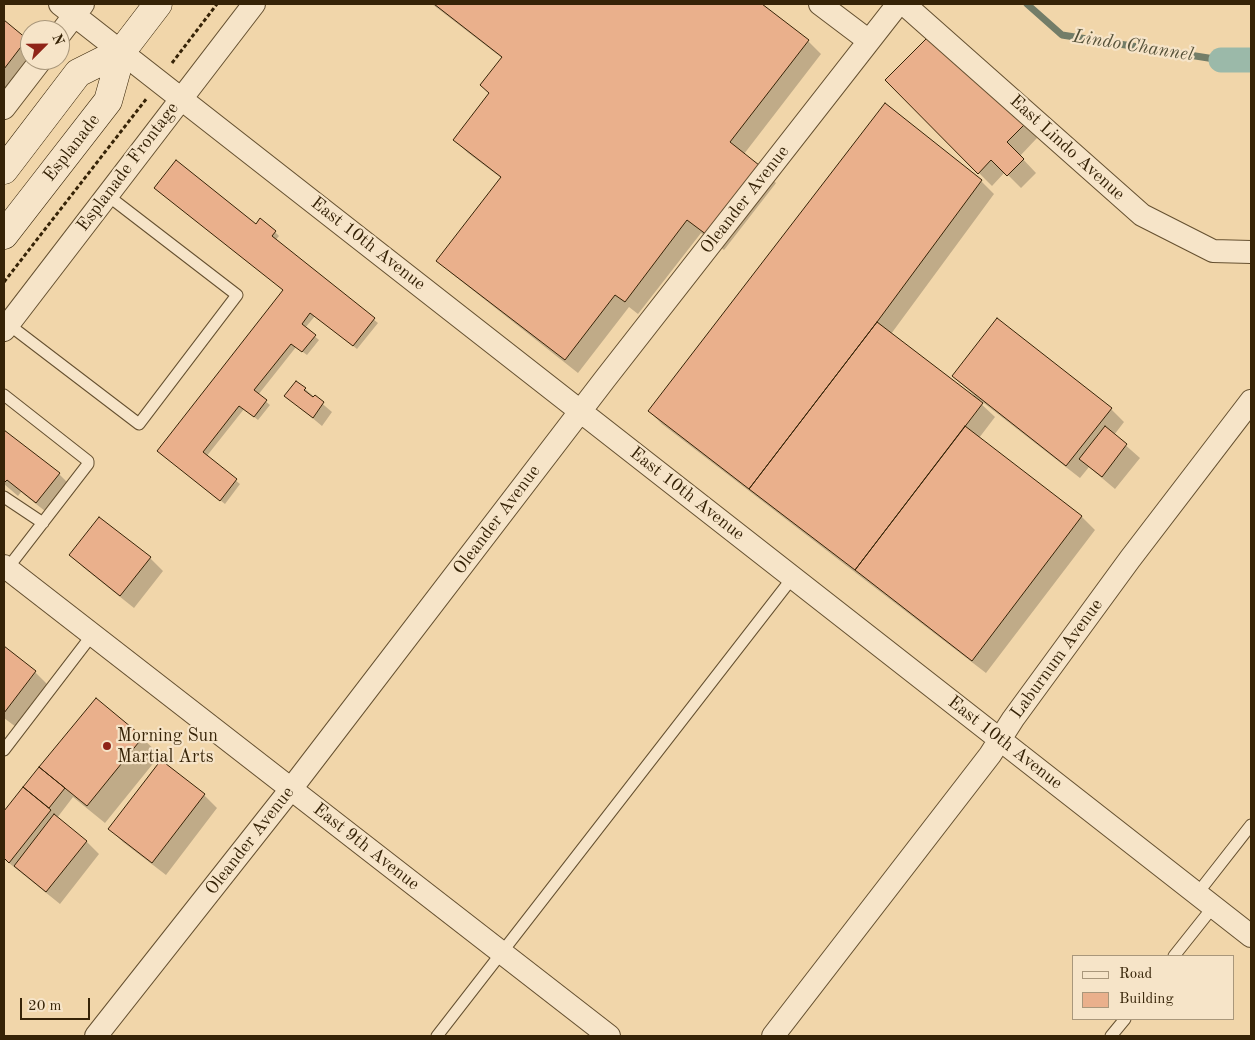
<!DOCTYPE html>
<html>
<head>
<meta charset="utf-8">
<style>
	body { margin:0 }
	#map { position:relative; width:1255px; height:1040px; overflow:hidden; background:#f1d6aa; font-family:"Old Standard TT",serif }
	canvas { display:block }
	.frame { position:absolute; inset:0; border:5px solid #362307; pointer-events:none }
	.legend { position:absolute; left:1072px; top:955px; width:162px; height:65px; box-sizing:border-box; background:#f6e4c8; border:1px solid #a9977b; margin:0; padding:6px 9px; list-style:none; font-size:15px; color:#362307 }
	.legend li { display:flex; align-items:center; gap:10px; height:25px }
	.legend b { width:25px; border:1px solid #a9977b }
	.north { position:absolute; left:20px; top:20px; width:50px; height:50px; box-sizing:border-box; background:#f6e4c8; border:1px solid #a9977b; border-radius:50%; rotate:67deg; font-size:14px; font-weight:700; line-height:20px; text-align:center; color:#362307 }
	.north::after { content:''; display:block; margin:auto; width:18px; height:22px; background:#8f2418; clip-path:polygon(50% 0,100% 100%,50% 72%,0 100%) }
	.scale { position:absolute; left:20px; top:998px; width:70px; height:22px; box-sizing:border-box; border:2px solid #362307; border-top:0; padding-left:6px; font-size:15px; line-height:18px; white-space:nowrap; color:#362307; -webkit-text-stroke:4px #f6e4c8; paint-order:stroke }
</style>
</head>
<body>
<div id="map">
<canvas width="1255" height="1040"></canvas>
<div class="frame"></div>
<ul class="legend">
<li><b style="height:6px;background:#f6e4c8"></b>Road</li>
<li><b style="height:14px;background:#eab08c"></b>Building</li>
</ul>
<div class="north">N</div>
<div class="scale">20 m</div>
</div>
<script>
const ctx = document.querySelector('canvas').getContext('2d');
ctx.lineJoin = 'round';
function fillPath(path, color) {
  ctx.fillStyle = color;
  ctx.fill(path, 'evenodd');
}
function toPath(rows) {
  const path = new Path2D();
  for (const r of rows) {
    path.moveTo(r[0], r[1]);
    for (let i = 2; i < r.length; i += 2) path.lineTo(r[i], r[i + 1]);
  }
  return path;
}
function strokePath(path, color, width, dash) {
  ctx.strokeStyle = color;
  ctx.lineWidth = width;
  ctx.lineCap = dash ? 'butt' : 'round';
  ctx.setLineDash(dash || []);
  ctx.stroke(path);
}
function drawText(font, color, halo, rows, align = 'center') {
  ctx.font = font + ' "Old Standard TT",serif';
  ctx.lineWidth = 4.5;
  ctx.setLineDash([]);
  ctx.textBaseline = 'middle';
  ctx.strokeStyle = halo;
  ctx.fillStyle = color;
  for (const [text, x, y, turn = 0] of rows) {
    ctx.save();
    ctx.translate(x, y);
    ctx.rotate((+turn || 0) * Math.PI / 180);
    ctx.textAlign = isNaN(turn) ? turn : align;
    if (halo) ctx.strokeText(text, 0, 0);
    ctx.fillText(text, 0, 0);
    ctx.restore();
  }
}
const shadow = toPath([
	[432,4,760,4,808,41,821,54,744,154,763,170,776,183,724,250,701,233,638,314,629,307,578,373,451,273,438,260,501,178,468,153,455,140,490,94,481,85,502,58],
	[4,22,30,43,30,60,4,98],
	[933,34,1037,138,1020,156,1036,173,1021,188,1005,172,992,186,886,80],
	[981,181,994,194,891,334,972,397,974,395,953,376,1111,409,1124,422,1114,435,1140,458,1115,489,1089,467,1080,478,980,400,978,401,995,417,979,438,1082,517,1095,530,986,673,662,424,649,411],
	[256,226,275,232,279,236,275,241,378,323,357,349,315,316,305,328,319,340,307,355,296,347,258,395,270,405,258,420,244,409,206,457,240,484,225,504,163,455,285,291],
	[305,389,332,412,322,426,286,396],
	[4,431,59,474,72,487,50,515,21,492,18,496,4,484],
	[71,555,150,558,163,571,134,608,84,568],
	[4,648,35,672,48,685,16,727,4,718],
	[96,700,142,738,160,755,105,823,73,797,57,818,86,841,99,854,60,904,4,859,4,813],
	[161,761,204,795,217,808,166,875,123,842,110,829]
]);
const stream = toPath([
	[1027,4,1062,35,1221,60]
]);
const canal = toPath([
	[1221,60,1251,60]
]);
const building = toPath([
	[434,4,762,4,809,40,730,142,764,169,711,238,687,220,625,302,615,295,565,360,436,261,501,177,453,140,489,93,480,85,502,57,434,4],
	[4,20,27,39,4,69,4,20],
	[933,32,1025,124,1007,142,1024,159,1007,176,991,160,978,174,885,80,933,32],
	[885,103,982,180,877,322,749,489,648,411,885,103],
	[176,160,256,224,260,218,276,231,272,236,375,318,353,346,310,313,302,324,316,335,302,352,291,344,254,390,267,400,254,417,239,406,203,452,237,479,220,501,157,451,283,290,154,188,176,160],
	[997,318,1112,408,1066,466,952,376,997,318],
	[877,322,983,403,855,570,749,489,877,322],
	[296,381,306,388,304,390,313,397,315,395,324,402,313,418,284,396,296,381],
	[965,426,1082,516,972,661,855,570,965,426],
	[1105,426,1127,444,1102,477,1079,459,1105,426],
	[4,430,60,473,36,503,7,480,4,483,4,430],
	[99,517,151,557,120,596,69,555,99,517],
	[4,646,36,671,4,713,4,646],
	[96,698,143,737,87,806,39,767,96,698],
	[161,760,205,794,152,863,108,829,161,760],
	[39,767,65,788,49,808,23,787,39,767],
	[23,787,51,810,9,863,4,858,4,811,23,787],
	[54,814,87,841,46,892,14,866,54,814]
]);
const path = toPath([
	[172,63,217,4],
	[4,282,147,98]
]);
const service = toPath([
	[8,324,139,424,237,295,107,195],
	[4,395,88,461,88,464,7,569],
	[4,497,43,523],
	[4,750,92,635],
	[1197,894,1251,825],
	[1174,956,1213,907],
	[437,1036,793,577],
	[1111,1036,1125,1019]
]);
const minor = toPath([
	[60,4,1251,936],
	[820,4,869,41],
	[904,4,1142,215,1213,251,1251,252],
	[60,34,83,4],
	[4,108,41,60],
	[4,330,254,4],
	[4,566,609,1036],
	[96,1036,291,789,605,379,898,4],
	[773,1036,990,755,1013,719,1130,559,1251,401]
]);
const secondary = toPath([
	[4,170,78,73,122,51],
	[4,235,108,101,122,51,158,4]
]);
const markers = [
	[107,746,5,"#8f2418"]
];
const streetNames = [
	["Esplanade",72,148,-52],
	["East Lindo Avenue",1067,148,42],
	["Esplanade Frontage",128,167,-53],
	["Oleander Avenue",745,200,-52],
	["East 10th Avenue",368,244,38],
	["East 10th Avenue",687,494,38],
	["Oleander Avenue",497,520,-53],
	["Laburnum Avenue",1057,659,-54],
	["East 10th Avenue",1005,743,38],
	["Oleander Avenue",250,841,-52],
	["East 9th Avenue",366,847,38]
];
const poiNames = [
	["Morning Sun",117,736],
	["Martial Arts",117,757]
];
const waterNames = [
	["Lindo Channel",1133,46,9]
];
fillPath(shadow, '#0003');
strokePath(stream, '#737d68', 7);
strokePath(canal, '#9bb9a9', 25);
fillPath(building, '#eab08c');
strokePath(building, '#362307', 1);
strokePath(service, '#655030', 13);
strokePath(minor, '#655030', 24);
strokePath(secondary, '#362307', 29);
strokePath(path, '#362307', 3, [4, 2.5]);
strokePath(service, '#f6e4c8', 11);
strokePath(minor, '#f6e4c8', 22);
strokePath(secondary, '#f6e4c8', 28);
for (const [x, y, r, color] of markers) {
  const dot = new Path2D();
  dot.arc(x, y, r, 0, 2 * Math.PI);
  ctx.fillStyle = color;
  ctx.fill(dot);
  strokePath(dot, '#f6e4c8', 2);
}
drawText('18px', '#362307', '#f6e4c8', streetNames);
drawText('18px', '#362307', '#f6e4c8', poiNames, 'left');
drawText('italic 19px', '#545038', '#f6e4c8', waterNames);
</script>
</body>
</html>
